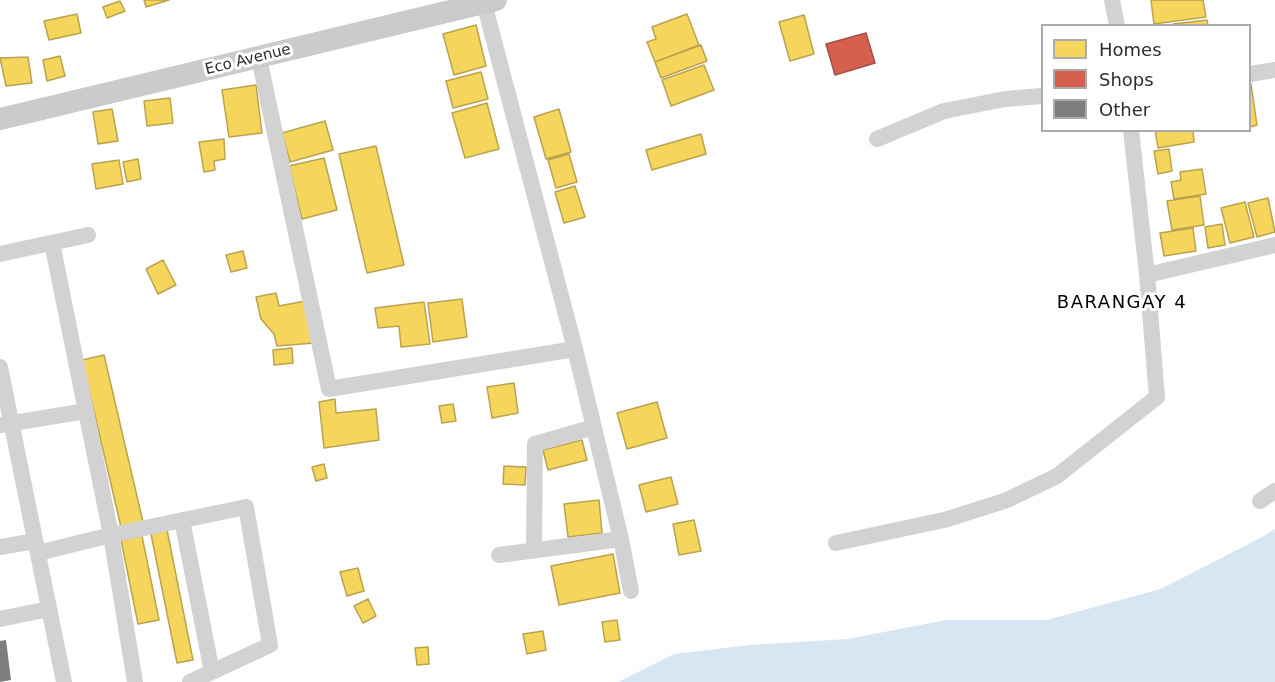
<!DOCTYPE html>
<html>
<head>
<meta charset="utf-8">
<style>
	body { margin:0 }
	#map { position:relative; width:1275px; height:682px; overflow:hidden; background:#fff; font-family:"DejaVu Sans",sans-serif }
	canvas { display:block }
	.legend { position:absolute; left:1041px; top:24px; width:210px; height:108px; box-sizing:border-box; background:#fff; border:2px solid #ababab; margin:0; padding:8px 10px; list-style:none; font-size:18px; color:#2d2d2d }
	.legend li { display:flex; align-items:center; gap:12px; height:30px }
	.legend b { width:30px; border:2px solid #ababab }
</style>
</head>
<body>
<div id="map">
<canvas width="1275" height="682"></canvas>
<ul class="legend">
<li><b style="height:16px;background:#f6d55c"></b>Homes</li>
<li><b style="height:16px;background:#d6604d"></b>Shops</li>
<li><b style="height:16px;background:#7e7e7e"></b>Other</li>
</ul>
</div>
<script>
const ctx = document.querySelector('canvas').getContext('2d');
ctx.lineJoin = 'round';
function fillPath(path, color) {
  ctx.fillStyle = color;
  ctx.fill(path, 'evenodd');
}
function toPath(rows) {
  const path = new Path2D();
  for (const r of rows) {
    path.moveTo(r[0], r[1]);
    for (let i = 2; i < r.length; i += 2) path.lineTo(r[i], r[i + 1]);
  }
  return path;
}
function strokePath(path, color, width, dash) {
  ctx.strokeStyle = color;
  ctx.lineWidth = width;
  ctx.lineCap = dash ? 'butt' : 'round';
  ctx.setLineDash(dash || []);
  ctx.stroke(path);
}
function drawText(font, color, halo, rows, align = 'center') {
  ctx.font = font + ' "DejaVu Sans",sans-serif';
  ctx.lineWidth = 6;
  ctx.setLineDash([]);
  ctx.textBaseline = 'middle';
  ctx.strokeStyle = halo;
  ctx.fillStyle = color;
  for (const [text, x, y, turn = 0] of rows) {
    ctx.save();
    ctx.translate(x, y);
    ctx.rotate((+turn || 0) * Math.PI / 180);
    ctx.textAlign = isNaN(turn) ? turn : align;
    if (halo) ctx.strokeText(text, 0, 0);
    ctx.fillText(text, 0, 0);
    ctx.restore();
  }
}
const water = toPath([
	[1275,529,1275,682,618,682,674,654,750,645,848,639,946,620,1047,620,1161,589,1264,536]
]);
const homes = toPath([
	[144,0,169,0,146,7,144,0],
	[1151,0,1203,0,1206,17,1154,24,1151,0],
	[120,1,125,11,107,18,103,7,120,1],
	[77,14,81,33,49,40,44,21,77,14],
	[687,14,699,45,655,62,647,42,656,39,652,27,687,14],
	[804,15,814,54,790,61,779,22,804,15],
	[1207,20,1208,26,1173,26,1173,24,1207,20],
	[476,25,486,66,454,75,443,34,476,25],
	[701,45,707,61,661,78,655,62,701,45],
	[60,56,65,76,47,81,43,60,60,56],
	[28,57,32,83,6,86,0,58,28,57],
	[704,65,714,90,671,106,662,80,704,65],
	[481,72,488,99,453,108,446,81,481,72],
	[1250,84,1251,84,1257,125,1250,127,1250,84],
	[256,85,262,133,229,137,222,90,256,85],
	[170,98,173,123,147,126,144,101,170,98],
	[487,103,499,149,465,158,452,113,487,103],
	[112,109,118,141,98,144,93,112,112,109],
	[559,109,571,152,546,159,534,117,559,109],
	[325,121,333,150,290,162,282,133,325,121],
	[1155,130,1193,130,1194,142,1158,148,1155,130],
	[701,134,706,154,652,170,646,150,701,134],
	[224,139,225,159,214,161,215,170,204,172,199,142,224,139],
	[376,146,404,265,367,273,339,154,376,146],
	[1169,149,1172,171,1158,174,1154,151,1169,149],
	[569,154,577,182,556,188,548,160,569,154],
	[324,158,337,210,302,219,289,166,324,158],
	[138,159,141,179,127,182,123,162,138,159],
	[119,160,123,184,96,189,92,164,119,160],
	[1202,169,1206,194,1174,199,1171,182,1181,180,1180,172,1202,169],
	[575,186,585,217,564,223,555,192,575,186],
	[1200,196,1204,225,1172,230,1167,201,1200,196],
	[1268,198,1275,232,1257,237,1248,203,1268,198],
	[1245,202,1254,237,1230,243,1221,208,1245,202],
	[1222,224,1225,245,1208,248,1205,227,1222,224],
	[1193,228,1196,251,1164,256,1160,233,1193,228],
	[243,251,247,268,231,272,226,255,243,251],
	[163,260,176,285,158,294,146,269,163,260],
	[276,293,279,306,305,301,314,343,277,346,274,334,261,319,256,297,276,293],
	[462,299,467,337,433,342,428,303,462,299],
	[424,302,430,344,401,347,399,326,378,328,375,308,424,302],
	[292,348,293,363,274,365,273,350,292,348],
	[104,355,143,522,121,527,82,360,104,355],
	[514,383,518,413,492,418,487,387,514,383],
	[335,399,336,413,376,409,379,440,324,448,319,402,335,399],
	[657,402,667,438,627,449,617,413,657,402],
	[453,404,456,421,442,423,439,406,453,404],
	[582,440,587,460,548,470,543,450,582,440],
	[324,464,327,478,316,481,312,467,324,464],
	[504,466,526,467,525,485,503,484,504,466],
	[671,477,678,504,646,512,639,485,671,477],
	[599,500,602,533,568,537,564,504,599,500],
	[694,520,701,551,679,555,673,524,694,520],
	[167,530,193,660,177,663,151,534,167,530],
	[142,536,159,620,138,624,121,540,142,536],
	[613,554,620,593,559,605,551,566,613,554],
	[358,568,364,591,347,596,340,572,358,568],
	[368,599,376,616,363,623,354,606,368,599],
	[617,620,620,640,605,642,602,622,617,620],
	[543,631,546,650,527,654,523,634,543,631],
	[428,647,429,664,417,665,415,648,428,647]
]);
const shops = toPath([
	[866,33,875,63,835,75,826,44,866,33]
]);
const building = toPath([
	[6,640,11,680,0,682,0,641]
]);
const minor = toPath([
	[1112,0,1117,26],
	[484,3,575,349,621,539,631,591],
	[259,58,329,389,575,349],
	[1250,74,1275,70],
	[877,139,944,111,1005,99,1042,96],
	[52,243,111,535,135,682],
	[0,254,88,235],
	[1147,275,1275,245],
	[0,367,64,682],
	[0,425,86,411],
	[1260,501,1275,491],
	[182,520,212,672],
	[836,543,944,520,1007,500,1057,476,1157,397,1147,275,1131,130],
	[0,547,35,541],
	[534,549,535,444,594,427],
	[38,553,111,535,246,507,270,645,190,682],
	[499,555,621,539],
	[0,619,49,609]
]);
const secondary = toPath([
	[0,119,496,0]
]);
const streetNames = [
	["Eco Avenue",248,60,-14]
];
const quarterNames = [
	["BARANGAY 4",1122,303]
];
fillPath(water, '#d6e6f2');
fillPath(homes, '#f6d55c');
strokePath(homes, '#baa34e', 1.5);
fillPath(shops, '#d6604d');
strokePath(shops, '#a35143', 1.5);
fillPath(building, '#7e7e7e');
strokePath(minor, '#d2d2d2', 16);
strokePath(secondary, '#cbcbcb', 22);
drawText('15px', '#2d2d2d', '#fff', streetNames);
ctx.letterSpacing = '1.5px';
drawText('18px', '#000', '#fff', quarterNames);
ctx.letterSpacing = '0px';
</script>
</body>
</html>
